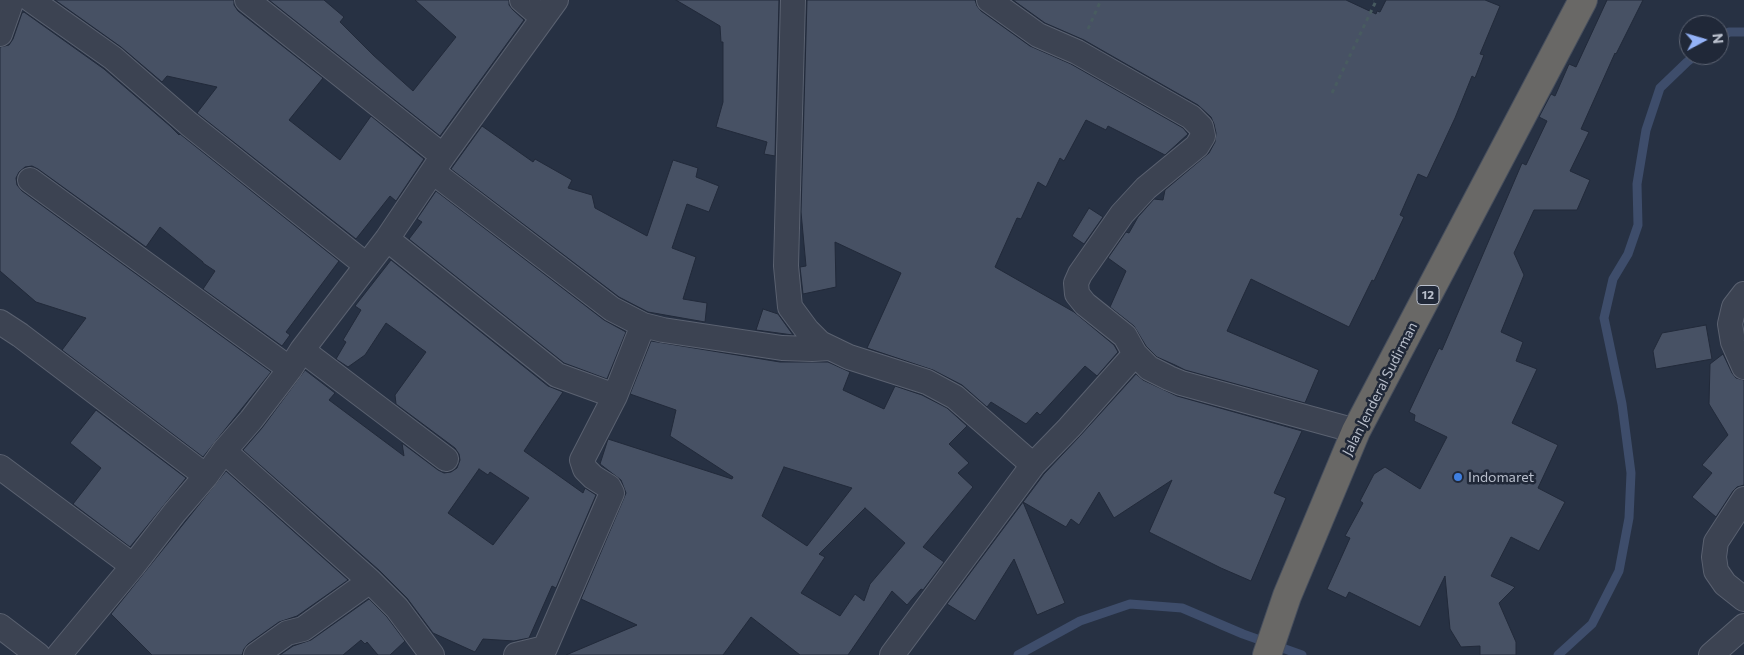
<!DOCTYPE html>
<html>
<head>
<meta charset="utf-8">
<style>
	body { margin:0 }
	#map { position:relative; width:1744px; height:655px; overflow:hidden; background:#273143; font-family:Commissioner,sans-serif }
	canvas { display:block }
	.north { position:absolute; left:1679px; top:15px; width:50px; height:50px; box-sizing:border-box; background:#202838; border:1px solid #5d6473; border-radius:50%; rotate:84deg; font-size:14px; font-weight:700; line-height:20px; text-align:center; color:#b9bfcc }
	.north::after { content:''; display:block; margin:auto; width:18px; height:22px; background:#93b2f7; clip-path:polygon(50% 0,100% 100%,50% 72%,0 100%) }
</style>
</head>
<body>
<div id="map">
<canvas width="1744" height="655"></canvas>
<div class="north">N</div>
</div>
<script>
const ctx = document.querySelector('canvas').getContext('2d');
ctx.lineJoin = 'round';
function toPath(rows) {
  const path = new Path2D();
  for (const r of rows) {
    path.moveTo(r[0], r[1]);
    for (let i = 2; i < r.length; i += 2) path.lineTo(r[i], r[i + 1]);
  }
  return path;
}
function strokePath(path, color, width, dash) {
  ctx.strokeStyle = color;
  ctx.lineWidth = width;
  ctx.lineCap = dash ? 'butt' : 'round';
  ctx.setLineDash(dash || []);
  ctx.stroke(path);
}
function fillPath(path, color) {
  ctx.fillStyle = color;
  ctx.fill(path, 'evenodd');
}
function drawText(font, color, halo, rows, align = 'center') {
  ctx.font = font + ' Commissioner,sans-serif';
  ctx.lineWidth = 5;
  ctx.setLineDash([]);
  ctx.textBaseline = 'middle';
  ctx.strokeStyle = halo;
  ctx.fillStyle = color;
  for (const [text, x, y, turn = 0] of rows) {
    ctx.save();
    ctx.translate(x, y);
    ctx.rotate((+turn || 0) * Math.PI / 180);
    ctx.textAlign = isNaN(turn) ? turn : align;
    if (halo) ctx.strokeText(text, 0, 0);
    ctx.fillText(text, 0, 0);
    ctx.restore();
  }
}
const stream = toPath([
	[1719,39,1729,32,1744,32],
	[1018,655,1080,621,1130,604,1182,608,1243,634,1302,655],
	[1558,655,1592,624,1619,571,1629,518,1631,473,1622,404,1604,318,1613,279,1628,254,1638,225,1637,184,1646,130,1660,88,1687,62,1696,55]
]);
const building = toPath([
	[55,0,234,0,234,5,238,11,323,78,289,120,340,160,371,116,424,159,396,201,390,196,356,239,197,113,217,87,167,76,162,82,121,47,55,0],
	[269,0,324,0,344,17,340,22,373,55,413,91,456,37,415,0,509,0,509,5,513,10,524,20,440,136,269,0],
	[676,0,779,0,775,156,764,154,767,142,716,127,723,102,723,42,721,42,720,26,676,0],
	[807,0,975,0,977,6,981,11,1030,46,1071,64,1183,128,1188,134,1165,155,1108,126,1106,130,1086,120,1064,161,1060,158,1046,187,1038,182,1021,219,1017,218,995,267,1074,312,1114,345,1118,352,1097,376,1085,366,1040,415,1037,412,1026,424,991,402,987,407,962,385,933,370,867,348,901,273,835,242,836,287,803,294,800,267,806,266,801,212,807,0],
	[1013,0,1346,0,1376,14,1377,11,1380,12,1386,0,1485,0,1500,6,1480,54,1484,55,1475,78,1472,76,1455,118,1427,178,1418,174,1400,215,1404,217,1374,281,1372,280,1349,327,1251,279,1227,331,1319,370,1305,403,1185,370,1175,365,1157,357,1146,346,1134,326,1110,307,1126,271,1108,258,1126,232,1129,233,1138,217,1154,199,1163,200,1165,190,1209,153,1215,142,1216,133,1214,124,1211,117,1198,105,1084,40,1045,23,1013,0],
	[1607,0,1643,0,1616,54,1615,53,1581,129,1589,132,1570,171,1590,180,1577,210,1534,210,1514,253,1524,275,1501,332,1523,342,1516,361,1537,369,1512,423,1558,445,1538,488,1565,502,1539,551,1511,537,1491,576,1515,587,1499,603,1516,642,1516,655,1480,655,1480,646,1461,647,1450,629,1445,576,1420,627,1349,592,1346,598,1327,589,1350,538,1345,536,1363,503,1360,501,1374,474,1385,467,1420,489,1447,437,1414,421,1415,415,1409,412,1439,348,1442,350,1522,163,1526,165,1547,121,1539,117,1551,94,1555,96,1569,64,1576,67,1607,0],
	[24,12,104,69,170,126,179,135,180,134,339,261,286,332,290,335,282,346,203,289,215,271,203,263,203,262,160,227,146,247,38,169,32,166,25,167,19,172,16,178,17,185,22,191,271,372,203,457,62,350,86,318,36,302,0,271,0,47,9,45,13,39,22,13,24,12],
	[482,126,533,162,535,159,572,180,568,188,592,195,595,208,647,236,673,160,698,168,696,177,719,186,709,212,687,204,672,248,696,257,683,299,707,303,705,322,648,312,619,297,451,169,482,126],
	[436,191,604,320,626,332,607,379,564,363,409,239,422,222,417,219,436,191],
	[1089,208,1103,217,1084,244,1072,236,1089,208],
	[391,260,548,386,563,392,524,451,583,493,585,488,596,495,556,588,552,586,529,638,514,641,483,639,475,652,433,633,407,598,380,571,243,450,262,428,305,370,335,393,329,400,404,456,402,443,438,470,444,473,451,472,457,468,460,460,459,454,455,448,396,404,395,395,426,352,386,323,365,355,348,367,336,359,346,342,343,340,361,310,355,306,391,260],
	[479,469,488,475,490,472,529,498,493,545,448,513,479,469],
	[763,309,778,314,793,335,756,330,763,309],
	[1706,325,1712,359,1656,369,1653,351,1662,333,1706,325],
	[651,341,780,362,828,362,850,372,843,390,884,409,895,386,922,395,947,408,967,426,949,444,969,463,958,473,973,487,923,547,944,562,923,590,921,589,907,605,892,591,848,655,800,655,751,617,723,655,566,655,637,625,581,599,626,493,621,480,600,464,608,439,732,479,733,477,670,436,676,410,630,394,651,341],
	[784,467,852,488,807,546,762,516,784,467],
	[865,508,905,543,870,584,864,601,855,594,840,616,801,593,825,557,819,554,865,508],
	[1723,354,1732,373,1736,378,1744,380,1744,485,1737,487,1733,491,1716,517,1692,497,1712,473,1702,465,1728,435,1709,404,1710,364,1723,354],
	[1136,374,1143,380,1177,396,1302,431,1274,493,1286,498,1251,581,1221,568,1149,532,1172,480,1114,518,1099,492,1079,525,1071,519,1066,527,1023,502,1065,603,1037,615,1014,559,975,621,947,604,1044,474,1079,437,1136,374],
	[96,410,186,478,130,547,73,504,101,468,70,443,96,410],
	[226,471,348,580,297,616,279,622,248,644,244,649,242,655,152,655,111,614,226,471],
	[369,599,387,617,405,641,390,655,378,655,367,642,365,644,361,640,343,655,280,655,293,646,311,640,369,599]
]);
const path = toPath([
	[1088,29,1101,0],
	[1332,93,1376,1,1374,0]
]);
const minor = toPath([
	[31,0,113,58,189,124,366,265],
	[247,0,443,156],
	[522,0,543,18],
	[793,0,786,266,790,307,807,330,820,343,849,357,927,382,955,397,1033,465],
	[989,0,1038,35,1077,52,1191,117,1201,127,1203,136,1197,146,1146,188,1122,214,1080,274,1076,283,1077,294,1085,304,1125,336,1135,354,1149,368,1169,378,1181,383,1356,431],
	[0,34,12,0],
	[433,172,612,309,643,325,663,330,782,348,812,349,830,348],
	[30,180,290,369],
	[387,239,557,375,615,396],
	[1744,294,1734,307,1730,324,1733,342,1744,367],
	[0,322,20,335,206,476],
	[302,350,446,459],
	[224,451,370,581,397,608,432,655],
	[0,467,133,566],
	[1744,499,1716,542,1714,557,1716,571,1725,584,1744,599],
	[0,626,38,655],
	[59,655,133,566,175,512,206,476,224,451,251,420,290,369,302,350,387,239,443,156,556,0],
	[256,655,287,633,303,629,370,581],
	[516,655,545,648,612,493,609,487,593,477,585,469,582,460,615,396,643,325],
	[892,655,1033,465,1069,428,1135,354],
	[1711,655,1744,626]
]);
const trunk = toPath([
	[1267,655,1287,596,1356,431,1583,0]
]);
const markers = [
	[1458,477,5,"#3f7fe0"]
];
const shields = [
	[1428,295,22]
];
const shieldNames = [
	["12",1428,295]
];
const streetNames = [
	["Jalan Jenderal Sudirman",1380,389,-63]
];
const poiNames = [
	["Indomaret",1468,477]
];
strokePath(stream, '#3e4d6b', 9);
fillPath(building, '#475164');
strokePath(building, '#222a3a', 1);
strokePath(minor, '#5a6170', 26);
strokePath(trunk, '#464e5d', 30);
strokePath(path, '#485b60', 3, [4, 4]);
strokePath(minor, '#3c4352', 24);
strokePath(trunk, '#696866', 28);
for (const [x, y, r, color] of markers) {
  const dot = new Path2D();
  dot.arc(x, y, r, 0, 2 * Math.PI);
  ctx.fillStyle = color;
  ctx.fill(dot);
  strokePath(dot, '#202838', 2);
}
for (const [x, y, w] of shields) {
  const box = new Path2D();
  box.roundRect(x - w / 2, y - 9.5, w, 19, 4);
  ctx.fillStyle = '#202838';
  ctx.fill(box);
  strokePath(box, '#b9bfcc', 1);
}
drawText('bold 12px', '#b9bfcc', null, shieldNames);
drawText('14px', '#b9bfcc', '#202838', streetNames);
drawText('14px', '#b9bfcc', '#202838', poiNames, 'left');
</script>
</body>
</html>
